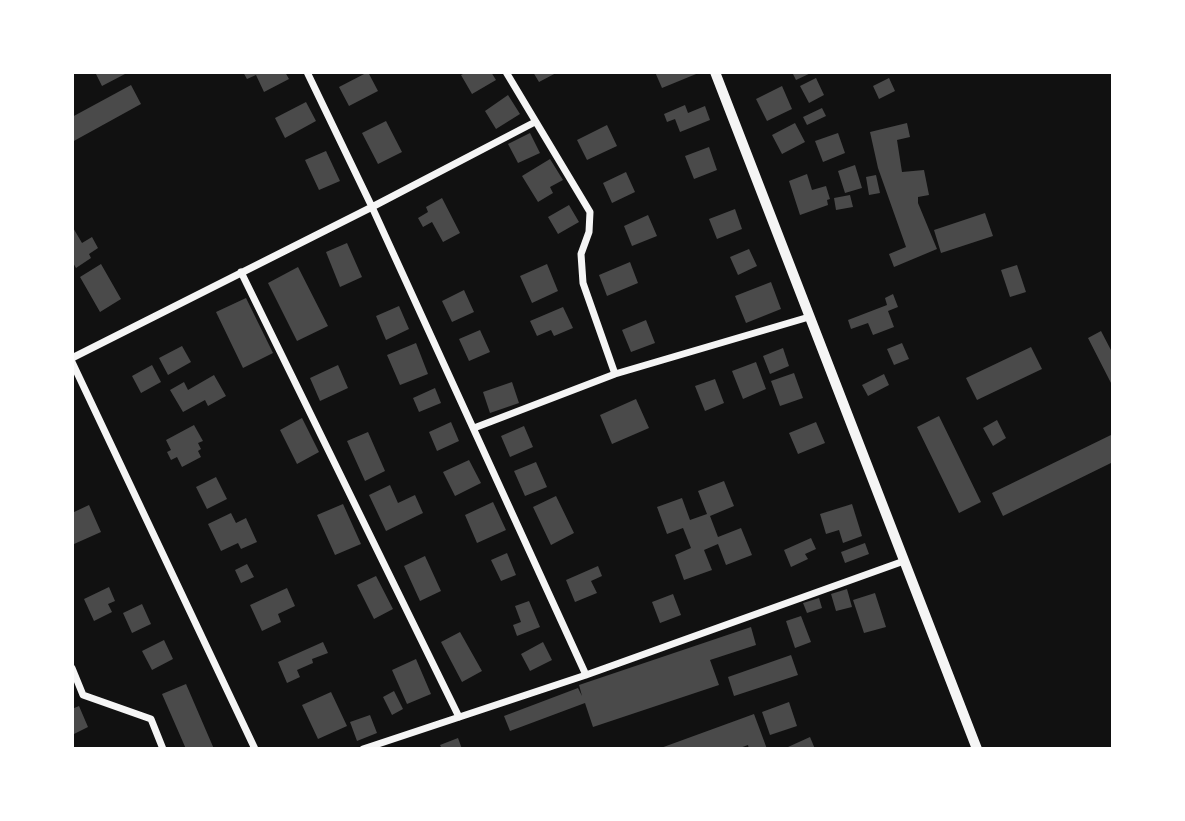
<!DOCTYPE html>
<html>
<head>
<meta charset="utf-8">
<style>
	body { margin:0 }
	#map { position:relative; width:1185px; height:821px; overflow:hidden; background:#111; font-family:"Source Serif 4",serif }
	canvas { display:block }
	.frame { position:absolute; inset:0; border:74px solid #fff; pointer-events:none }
</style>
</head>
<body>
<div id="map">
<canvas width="1185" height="821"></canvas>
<div class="frame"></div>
</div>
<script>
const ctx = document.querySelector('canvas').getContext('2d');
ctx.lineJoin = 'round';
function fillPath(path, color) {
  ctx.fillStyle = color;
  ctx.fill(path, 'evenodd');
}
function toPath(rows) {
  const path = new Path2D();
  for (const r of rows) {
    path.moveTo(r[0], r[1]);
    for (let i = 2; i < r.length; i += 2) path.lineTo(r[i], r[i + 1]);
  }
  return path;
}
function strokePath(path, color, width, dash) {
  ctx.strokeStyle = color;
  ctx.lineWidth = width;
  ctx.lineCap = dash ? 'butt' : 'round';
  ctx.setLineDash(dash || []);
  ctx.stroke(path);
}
const building = toPath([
	[95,72,123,72,125,74,102,86],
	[243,72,285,72,289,79,264,92,256,75,247,79],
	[368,72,378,91,349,106,339,87],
	[467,72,491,72,496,80,472,94,461,75],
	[533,72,558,72,539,82],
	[655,72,701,72,662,88],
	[792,72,813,72,796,80],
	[816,78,824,95,809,103,800,86],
	[889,78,895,91,879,99,873,86],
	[131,85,141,104,72,142,72,117],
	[782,86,792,109,767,121,756,99],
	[508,95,520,114,496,129,485,111],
	[306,102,316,121,285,138,275,118],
	[685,105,688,113,705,106,710,120,680,132,675,119,667,122,664,114],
	[822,108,826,116,807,125,803,117],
	[386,121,402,152,378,164,362,133],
	[795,123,805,142,782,154,772,135],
	[907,123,910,137,897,140,902,172,924,170,929,195,918,197,918,203,937,249,894,267,889,254,906,247,878,168,870,132],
	[607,125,617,146,587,160,577,140],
	[530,133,540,153,518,163,508,144],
	[838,133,845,153,823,162,815,141],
	[709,147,717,170,694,179,685,156],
	[326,151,340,181,319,190,305,160],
	[550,159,563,180,550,187,553,193,538,202,522,176],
	[855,165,862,188,845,193,838,171],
	[626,172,635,192,612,203,603,183],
	[807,174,812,190,826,186,830,199,827,200,828,205,800,215,789,181],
	[876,175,880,193,869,195,866,177],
	[850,195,853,207,836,210,834,198],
	[442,198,460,233,443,242,432,222,423,227,418,218,428,212,426,207],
	[569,205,579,222,558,234,548,217],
	[735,209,742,229,717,239,709,219],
	[985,213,993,236,941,253,934,230],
	[648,215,657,236,632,246,624,226],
	[72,226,82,243,92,237,98,248,89,254,91,258,76,268,72,261],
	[347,243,362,277,340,287,326,252],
	[749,249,757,266,738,275,730,257],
	[630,262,638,283,607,296,599,275],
	[101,264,121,299,100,312,80,277],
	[547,264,558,291,532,303,520,276],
	[1017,265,1026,292,1010,297,1001,270],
	[298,267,328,326,297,341,268,283],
	[771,282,781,309,746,323,735,296],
	[464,290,474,312,452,322,442,301],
	[893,294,898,307,888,311,894,327,873,335,868,323,851,329,848,320,887,305,885,298],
	[246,298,273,353,243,368,216,312],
	[399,306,409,329,386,340,376,316],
	[563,307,573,328,554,336,551,330,537,336,530,321],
	[646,320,655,343,631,352,622,330],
	[480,330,490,352,469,361,459,339],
	[1101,331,1113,354,1113,382,1111,383,1088,338],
	[416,343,428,374,400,385,387,355],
	[902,343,909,359,894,365,887,349],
	[182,346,191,362,168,375,159,358],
	[1031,347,1042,369,977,400,966,378],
	[783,348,789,366,770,374,763,356],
	[756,362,766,389,743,399,732,371],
	[152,365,161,382,141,393,132,376],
	[338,365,348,388,320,401,310,378],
	[794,373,803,398,780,406,771,381],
	[884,374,889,385,868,396,862,385],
	[214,375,226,396,208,406,205,400,183,412,170,390,184,382,188,390],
	[715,379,724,403,705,411,695,386],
	[512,382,519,403,490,413,483,392],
	[435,388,441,403,419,412,413,398],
	[636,399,649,428,612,444,600,415],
	[939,416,981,502,959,513,917,427],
	[302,418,319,452,297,464,280,430],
	[997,420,1006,438,993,446,983,428],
	[451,422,459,441,437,451,429,432],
	[816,422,825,443,798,454,789,433],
	[194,425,203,441,198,443,201,449,198,451,201,457,182,467,177,457,171,460,167,452,171,450,166,440],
	[524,426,533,447,510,457,501,436],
	[368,432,385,471,365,481,347,441],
	[1113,434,1113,462,1003,516,992,493],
	[469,460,481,483,455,496,443,472],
	[536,462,547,487,525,496,514,471],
	[216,477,227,499,207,509,196,487],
	[724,481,734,506,710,516,718,537,741,528,752,555,726,565,718,544,704,550,712,570,684,580,675,555,691,548,683,528,667,534,657,507,682,498,690,520,707,514,698,491],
	[390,485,398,503,415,495,423,513,386,531,369,495],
	[556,496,574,533,551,545,533,507],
	[493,502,506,530,477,543,465,515],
	[343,504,361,544,335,555,317,515],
	[852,504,862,536,843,543,839,530,826,534,820,514],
	[89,505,101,532,74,544,72,513],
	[231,513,236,523,246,518,257,542,241,549,238,543,221,551,208,524],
	[811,538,816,549,805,554,808,559,791,567,784,550],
	[865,543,869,554,845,563,841,552],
	[507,553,516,575,501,581,491,560],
	[425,556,441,591,420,601,404,566],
	[247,564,254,577,241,583,235,570],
	[598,566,602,576,591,581,597,593,575,602,566,580],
	[376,576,393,609,374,619,357,585],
	[109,587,115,601,108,604,112,612,94,621,84,599],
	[287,588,295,606,278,614,281,622,262,631,250,605],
	[847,589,852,607,836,611,831,594],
	[875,593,886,627,864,633,853,600],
	[673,594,681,615,660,623,652,602],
	[819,598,822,608,807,613,803,603],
	[529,601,540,627,517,636,513,625,521,622,515,606],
	[142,604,151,624,132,633,123,613],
	[801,616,811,642,795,648,786,621],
	[751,627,756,645,710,660,719,685,593,727,585,703,510,731,504,716,578,688,582,696,579,685],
	[460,632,482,671,462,682,441,642],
	[164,640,173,659,152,670,142,651],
	[323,642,328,653,312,659,313,663,297,670,300,677,287,683,278,662],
	[543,642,552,660,530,671,521,654],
	[791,655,798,675,734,696,728,677],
	[416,659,431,694,407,704,392,670],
	[186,684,214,749,186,749,162,694],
	[394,691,403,709,392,715,383,697],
	[331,692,347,726,318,739,302,705],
	[789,702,797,726,770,735,762,712],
	[79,706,88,727,72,735,72,709],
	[754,714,767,749,749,749,748,745,737,749,658,749],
	[370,715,377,733,357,741,350,722],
	[810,737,815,749,789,749,788,747],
	[458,738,462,749,442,749,440,745]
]);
const minor = toPath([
	[307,72,372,207,586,675],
	[506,72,590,212,589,232,581,254,583,283,615,374,809,317],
	[241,272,459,717],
	[72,358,372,207,535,122],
	[72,362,255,749],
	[474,428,615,374],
	[72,668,83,695,151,719,163,749],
	[363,749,586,675,904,561]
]);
const secondary = toPath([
	[715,72,977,749]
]);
fillPath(building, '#4a4a4a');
strokePath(minor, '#f5f5f5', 7);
strokePath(secondary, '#f5f5f5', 10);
</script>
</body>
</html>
